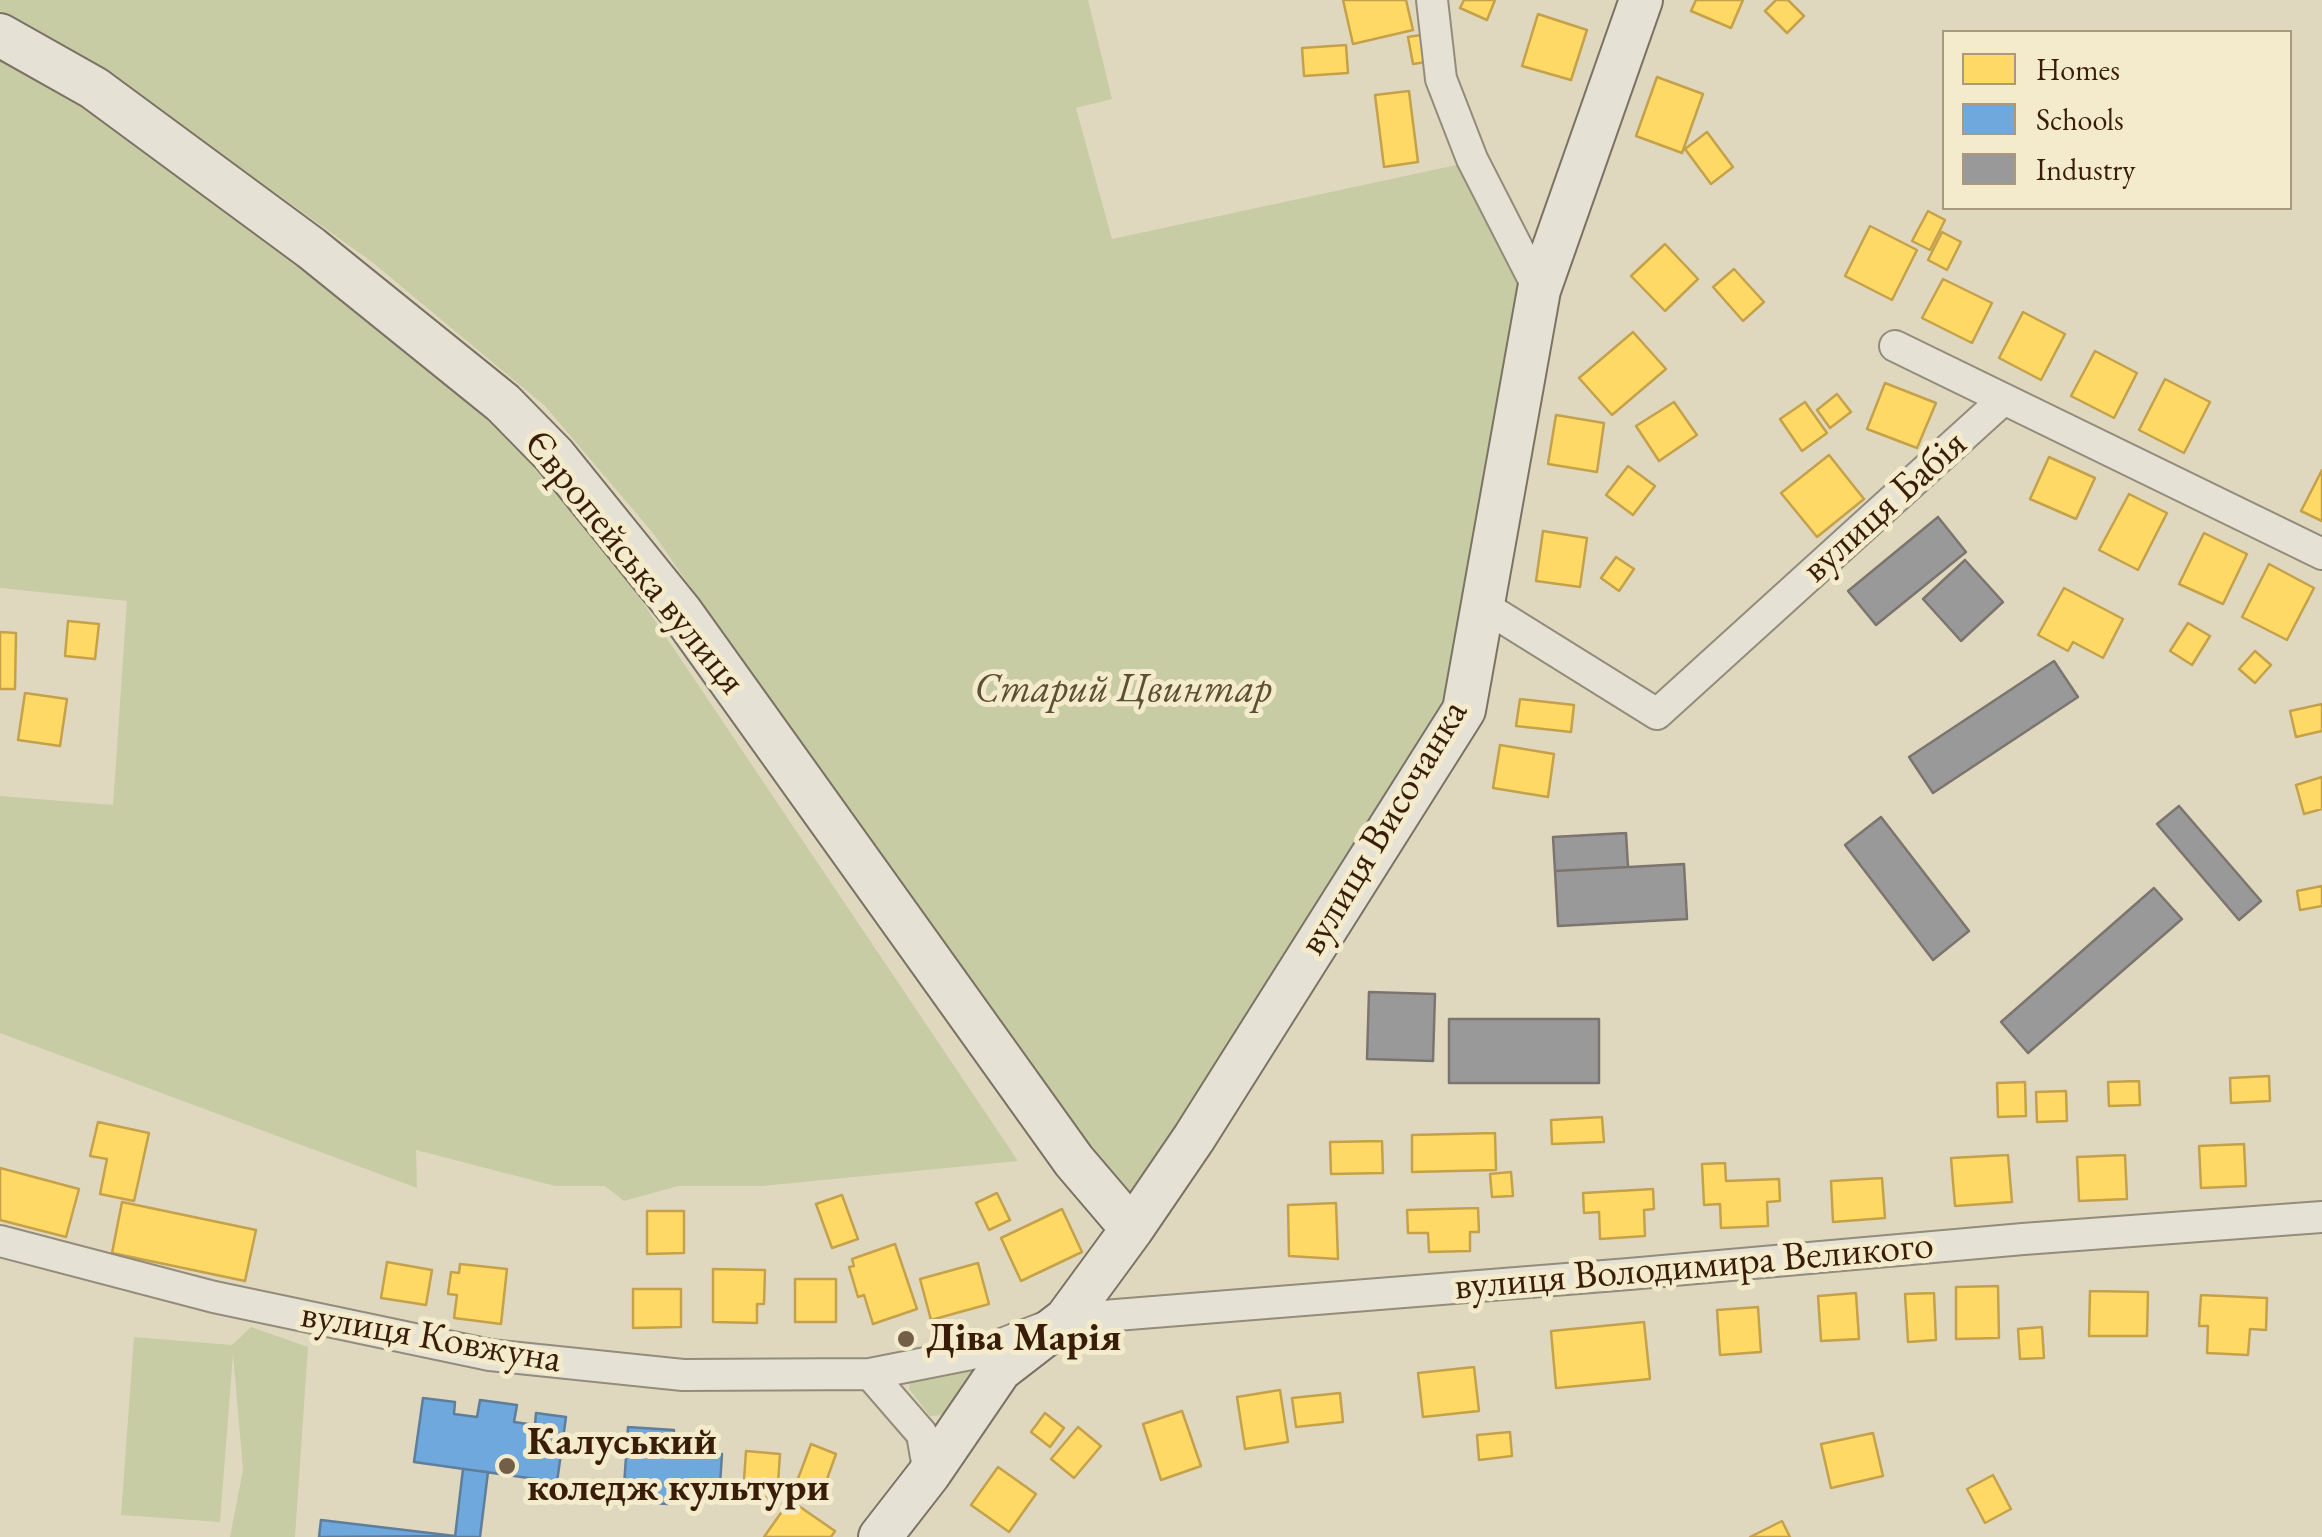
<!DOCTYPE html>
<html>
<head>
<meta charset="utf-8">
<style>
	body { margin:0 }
	#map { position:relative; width:2322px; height:1537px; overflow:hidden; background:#e0d8be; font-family:"EB Garamond",serif }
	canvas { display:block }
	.legend { position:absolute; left:1942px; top:30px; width:350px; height:180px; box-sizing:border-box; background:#f3ebcc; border:2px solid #a9997e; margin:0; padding:12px 18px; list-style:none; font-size:30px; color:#391d08 }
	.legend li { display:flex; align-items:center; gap:20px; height:50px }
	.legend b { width:50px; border:2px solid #a9997e }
</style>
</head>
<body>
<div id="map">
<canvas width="2322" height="1537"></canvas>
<ul class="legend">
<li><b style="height:28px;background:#ffd966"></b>Homes</li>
<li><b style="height:28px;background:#6fa8dc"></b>Schools</li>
<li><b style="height:28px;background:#999"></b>Industry</li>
</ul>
</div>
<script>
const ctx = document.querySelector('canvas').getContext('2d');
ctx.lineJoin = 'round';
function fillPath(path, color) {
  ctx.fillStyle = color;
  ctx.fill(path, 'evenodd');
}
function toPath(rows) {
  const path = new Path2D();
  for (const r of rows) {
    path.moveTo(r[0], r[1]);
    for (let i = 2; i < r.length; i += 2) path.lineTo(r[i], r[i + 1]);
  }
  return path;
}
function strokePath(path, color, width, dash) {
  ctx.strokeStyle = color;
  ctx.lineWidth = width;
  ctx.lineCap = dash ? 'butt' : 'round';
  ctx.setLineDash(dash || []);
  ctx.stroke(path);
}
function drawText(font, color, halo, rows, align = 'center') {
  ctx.font = font + ' "EB Garamond",serif';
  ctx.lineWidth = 10;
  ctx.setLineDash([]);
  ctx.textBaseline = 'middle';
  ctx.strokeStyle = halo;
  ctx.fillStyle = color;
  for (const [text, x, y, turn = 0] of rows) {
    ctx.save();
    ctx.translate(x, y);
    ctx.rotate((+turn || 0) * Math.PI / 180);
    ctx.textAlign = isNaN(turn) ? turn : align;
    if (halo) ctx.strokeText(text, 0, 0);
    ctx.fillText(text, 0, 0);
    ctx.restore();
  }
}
const green = toPath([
	[0,0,1088,0,1112,99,1076,108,1112,239,1461,164,1539,290,1464,710,1132,1229,653,533,545,406,372,262,203,141,0,11],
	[0,56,75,95,368,311,512,435,584,515,1018,1161,762,1186,678,1186,624,1201,605,1186,555,1186,416,1150,417,1188,0,1033,0,796,113,805,127,601,0,588],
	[251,1327,308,1347,295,1537,230,1537,243,1470,233,1354,220,1522,121,1515,134,1337,232,1345],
	[975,1368,944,1415,930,1416,909,1389,910,1380]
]);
const homes = toPath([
	[1343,0,1406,0,1413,30,1353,44,1343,0],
	[1464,0,1495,0,1487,20,1460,8,1464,0],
	[1696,0,1743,0,1731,28,1691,11,1696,0],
	[1776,0,1788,0,1804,16,1787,33,1765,11,1776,0],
	[1538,14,1587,30,1571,80,1522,66,1538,14],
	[1427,34,1432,61,1413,64,1408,37,1427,34],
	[1346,45,1348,73,1304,76,1302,48,1346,45],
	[1657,77,1703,94,1682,153,1636,136,1657,77],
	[1409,91,1418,162,1384,167,1375,95,1409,91],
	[1707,132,1733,167,1711,184,1685,149,1707,132],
	[1928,211,1945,220,1930,250,1912,241,1928,211],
	[1870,226,1917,250,1892,300,1845,276,1870,226],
	[1942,232,1961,242,1947,270,1928,260,1942,232],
	[1665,244,1698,279,1665,311,1631,276,1665,244],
	[1734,269,1764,302,1743,321,1713,287,1734,269],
	[1943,279,1992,303,1972,343,1922,318,1943,279],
	[2023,312,2065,334,2041,380,1999,358,2023,312],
	[1633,332,1666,369,1612,415,1579,378,1633,332],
	[2095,351,2137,373,2114,418,2071,396,2095,351],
	[2165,379,2210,402,2184,453,2139,430,2165,379],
	[1885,383,1936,403,1917,448,1867,429,1885,383],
	[1837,394,1851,412,1830,428,1817,410,1837,394],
	[1674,402,1697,435,1659,461,1636,426,1674,402],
	[1805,402,1827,433,1802,451,1780,419,1805,402],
	[1556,415,1604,423,1597,472,1548,464,1556,415],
	[1829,455,1864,499,1817,537,1781,493,1829,455],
	[2049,457,2095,478,2076,519,2030,499,2049,457],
	[1628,466,1655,486,1633,515,1606,495,1628,466],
	[2322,470,2322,521,2301,511,2322,470],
	[2129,494,2167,513,2138,570,2099,550,2129,494],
	[1543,531,1587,538,1580,587,1536,581,1543,531],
	[2204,533,2247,554,2223,604,2179,584,2204,533],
	[1616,557,1634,569,1619,591,1601,578,1616,557],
	[2269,564,2314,588,2287,640,2242,617,2269,564],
	[2064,588,2123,619,2103,658,2073,642,2068,651,2038,635,2064,588],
	[68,621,99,624,95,659,65,656,68,621],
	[2188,623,2210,636,2192,665,2170,651,2188,623],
	[0,632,16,633,15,689,0,689,0,632],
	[2255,651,2271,665,2255,683,2239,669,2255,651],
	[25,693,67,699,60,746,18,740,25,693],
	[1520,699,1574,705,1571,732,1516,726,1520,699],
	[2322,704,2322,731,2296,737,2290,711,2322,704],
	[1500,745,1554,754,1548,797,1493,788,1500,745],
	[2322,777,2322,809,2304,814,2296,785,2322,777],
	[2322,886,2322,906,2300,910,2297,891,2322,886],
	[2269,1076,2270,1101,2231,1103,2230,1078,2269,1076],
	[2139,1081,2140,1105,2109,1106,2108,1082,2139,1081],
	[2025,1082,2026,1116,1998,1117,1997,1083,2025,1082],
	[2066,1091,2067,1121,2037,1122,2036,1092,2066,1091],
	[1602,1117,1604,1142,1552,1144,1551,1120,1602,1117],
	[98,1122,149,1133,134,1201,100,1194,107,1159,90,1156,98,1122],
	[1495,1133,1496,1170,1412,1172,1412,1135,1495,1133],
	[1382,1141,1383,1173,1331,1174,1330,1142,1382,1141],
	[2244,1144,2246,1186,2201,1188,2199,1146,2244,1144],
	[2008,1155,2012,1202,1955,1206,1951,1158,2008,1155],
	[2125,1155,2127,1199,2079,1201,2077,1157,2125,1155],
	[1725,1163,1726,1181,1779,1179,1780,1201,1767,1202,1768,1226,1721,1228,1720,1204,1704,1205,1702,1164,1725,1163],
	[0,1168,79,1189,66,1237,0,1220,0,1168],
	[1511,1172,1513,1196,1492,1197,1490,1174,1511,1172],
	[1882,1178,1885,1218,1833,1222,1831,1181,1882,1178],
	[1653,1189,1654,1209,1644,1210,1645,1236,1600,1239,1599,1212,1584,1213,1583,1193,1653,1189],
	[997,1193,1010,1220,989,1230,976,1203,997,1193],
	[842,1195,858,1239,832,1248,816,1204,842,1195],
	[122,1202,256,1230,245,1281,112,1253,122,1202],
	[1336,1203,1338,1259,1289,1256,1288,1205,1336,1203],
	[1478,1208,1479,1232,1470,1232,1470,1251,1429,1252,1428,1233,1408,1233,1407,1210,1478,1208],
	[1062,1209,1082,1252,1021,1281,1001,1238,1062,1209],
	[647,1211,684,1211,684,1253,647,1254,647,1211],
	[895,1244,917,1309,873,1324,864,1295,858,1297,849,1267,854,1266,852,1259,895,1244],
	[387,1262,432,1270,426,1305,381,1298,387,1262],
	[978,1263,989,1304,931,1320,920,1279,978,1263],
	[460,1264,507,1269,501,1324,454,1318,457,1295,448,1294,451,1272,459,1273,460,1264],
	[713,1269,765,1270,764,1304,757,1304,757,1323,713,1322,713,1269],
	[795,1279,836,1279,836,1322,795,1322,795,1279],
	[1998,1286,1999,1338,1956,1339,1956,1287,1998,1286],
	[633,1289,681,1289,681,1327,633,1328,633,1289],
	[2090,1291,2148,1292,2147,1336,2089,1336,2090,1291],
	[1856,1293,1859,1339,1821,1341,1818,1296,1856,1293],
	[1934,1293,1936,1340,1908,1342,1905,1294,1934,1293],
	[2201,1295,2267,1298,2266,1330,2250,1329,2248,1355,2207,1353,2208,1326,2199,1326,2201,1295],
	[1758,1307,1761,1352,1720,1355,1717,1310,1758,1307],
	[1644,1322,1650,1379,1556,1388,1551,1331,1644,1322],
	[2042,1327,2044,1358,2020,1359,2018,1329,2042,1327],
	[1474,1367,1479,1411,1423,1417,1418,1373,1474,1367],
	[1280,1390,1288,1442,1245,1449,1237,1397,1280,1390],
	[1340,1393,1343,1422,1296,1427,1292,1398,1340,1393],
	[1182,1411,1201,1466,1161,1480,1143,1424,1182,1411],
	[1045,1413,1064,1428,1050,1447,1031,1432,1045,1413],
	[1078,1427,1101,1446,1074,1478,1051,1459,1078,1427],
	[1510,1432,1512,1456,1479,1460,1477,1435,1510,1432],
	[1873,1433,1883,1476,1831,1488,1821,1444,1873,1433],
	[811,1444,836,1454,822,1493,796,1484,811,1444],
	[746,1451,780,1454,777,1498,743,1495,746,1451],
	[998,1467,1036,1494,1009,1532,971,1505,998,1467],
	[1993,1475,2011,1509,1985,1523,1967,1489,1993,1475],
	[790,1500,835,1531,831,1537,764,1537,790,1500],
	[1782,1521,1790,1537,1750,1537,1782,1521]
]);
const schools = toPath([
	[423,1398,455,1402,454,1414,477,1417,480,1400,517,1405,514,1422,535,1425,536,1413,566,1417,557,1482,414,1462,423,1398],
	[628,1427,674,1430,672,1450,722,1454,719,1500,669,1496,668,1504,623,1501,628,1427],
	[463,1469,488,1472,480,1537,455,1537,463,1469],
	[321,1520,455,1536,319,1537,321,1520]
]);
const industry = toPath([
	[1938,517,1966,552,1876,625,1848,591,1938,517],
	[1965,560,2003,602,1961,641,1923,599,1965,560],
	[2054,661,2078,697,1933,793,1909,757,2054,661],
	[2179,806,2261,901,2239,920,2157,824,2179,806],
	[1881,817,1969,931,1933,960,1845,845,1881,817],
	[1626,833,1628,867,1555,871,1553,837,1626,833],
	[1684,864,1687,919,1558,926,1555,871,1684,864],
	[2154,888,2182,919,2028,1053,2001,1022,2154,888],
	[1369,992,1435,994,1433,1061,1367,1059,1369,992],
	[1449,1019,1599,1019,1599,1083,1449,1083,1449,1019]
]);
const street = toPath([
	[1432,0,1441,79,1472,159,1539,290],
	[1895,346,2322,554],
	[1482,605,1657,714,2004,399],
	[0,1241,214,1297,490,1355,683,1375,870,1374,981,1352,1066,1319,1629,1274,2023,1239,2322,1217],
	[870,1374,922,1434,929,1474]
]);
const secondary = toPath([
	[0,35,94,88,311,248,503,403,554,455,681,612,1074,1161,1132,1229],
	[880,1537,929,1474,1000,1370,1066,1319,1132,1229,1194,1138,1464,710,1539,290,1641,0]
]);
const markers = [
	[906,1339,10,"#735e48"],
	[507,1466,10,"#735e48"]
];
const streetNames = [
	["вулиця Бабія",1885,507,-42],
	["Європейська вулиця",634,563,51],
	["вулиця Височанка",1384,828,-59],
	["вулиця Володимира Великого",1694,1267,-5],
	["вулиця Ковжуна",431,1338,10]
];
const parkNames = [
	["Старий Цвинтар",1123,690]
];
const poiNames = [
	["Діва Марія",926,1339],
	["Калуський",527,1443],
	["коледж культури",527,1489]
];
fillPath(green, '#c7cca5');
fillPath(homes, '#ffd966');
strokePath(homes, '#c4a14a', 2.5);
fillPath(schools, '#6fa8dc');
strokePath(schools, '#5f7e9c', 2.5);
fillPath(industry, '#999');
strokePath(industry, '#7c746e', 2.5);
strokePath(street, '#948c7a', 34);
strokePath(secondary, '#7b7263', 46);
strokePath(street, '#e5e2d5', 30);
strokePath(secondary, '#e5e2d5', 42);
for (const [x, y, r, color] of markers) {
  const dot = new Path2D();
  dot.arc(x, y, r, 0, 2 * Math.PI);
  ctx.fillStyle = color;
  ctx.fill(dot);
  strokePath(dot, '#f3ebcc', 4);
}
drawText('40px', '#391d08', '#f3ebcc', streetNames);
drawText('italic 40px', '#5d4f31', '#f3ebcc', parkNames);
drawText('bold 40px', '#391d08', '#f3ebcc', poiNames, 'left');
</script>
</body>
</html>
